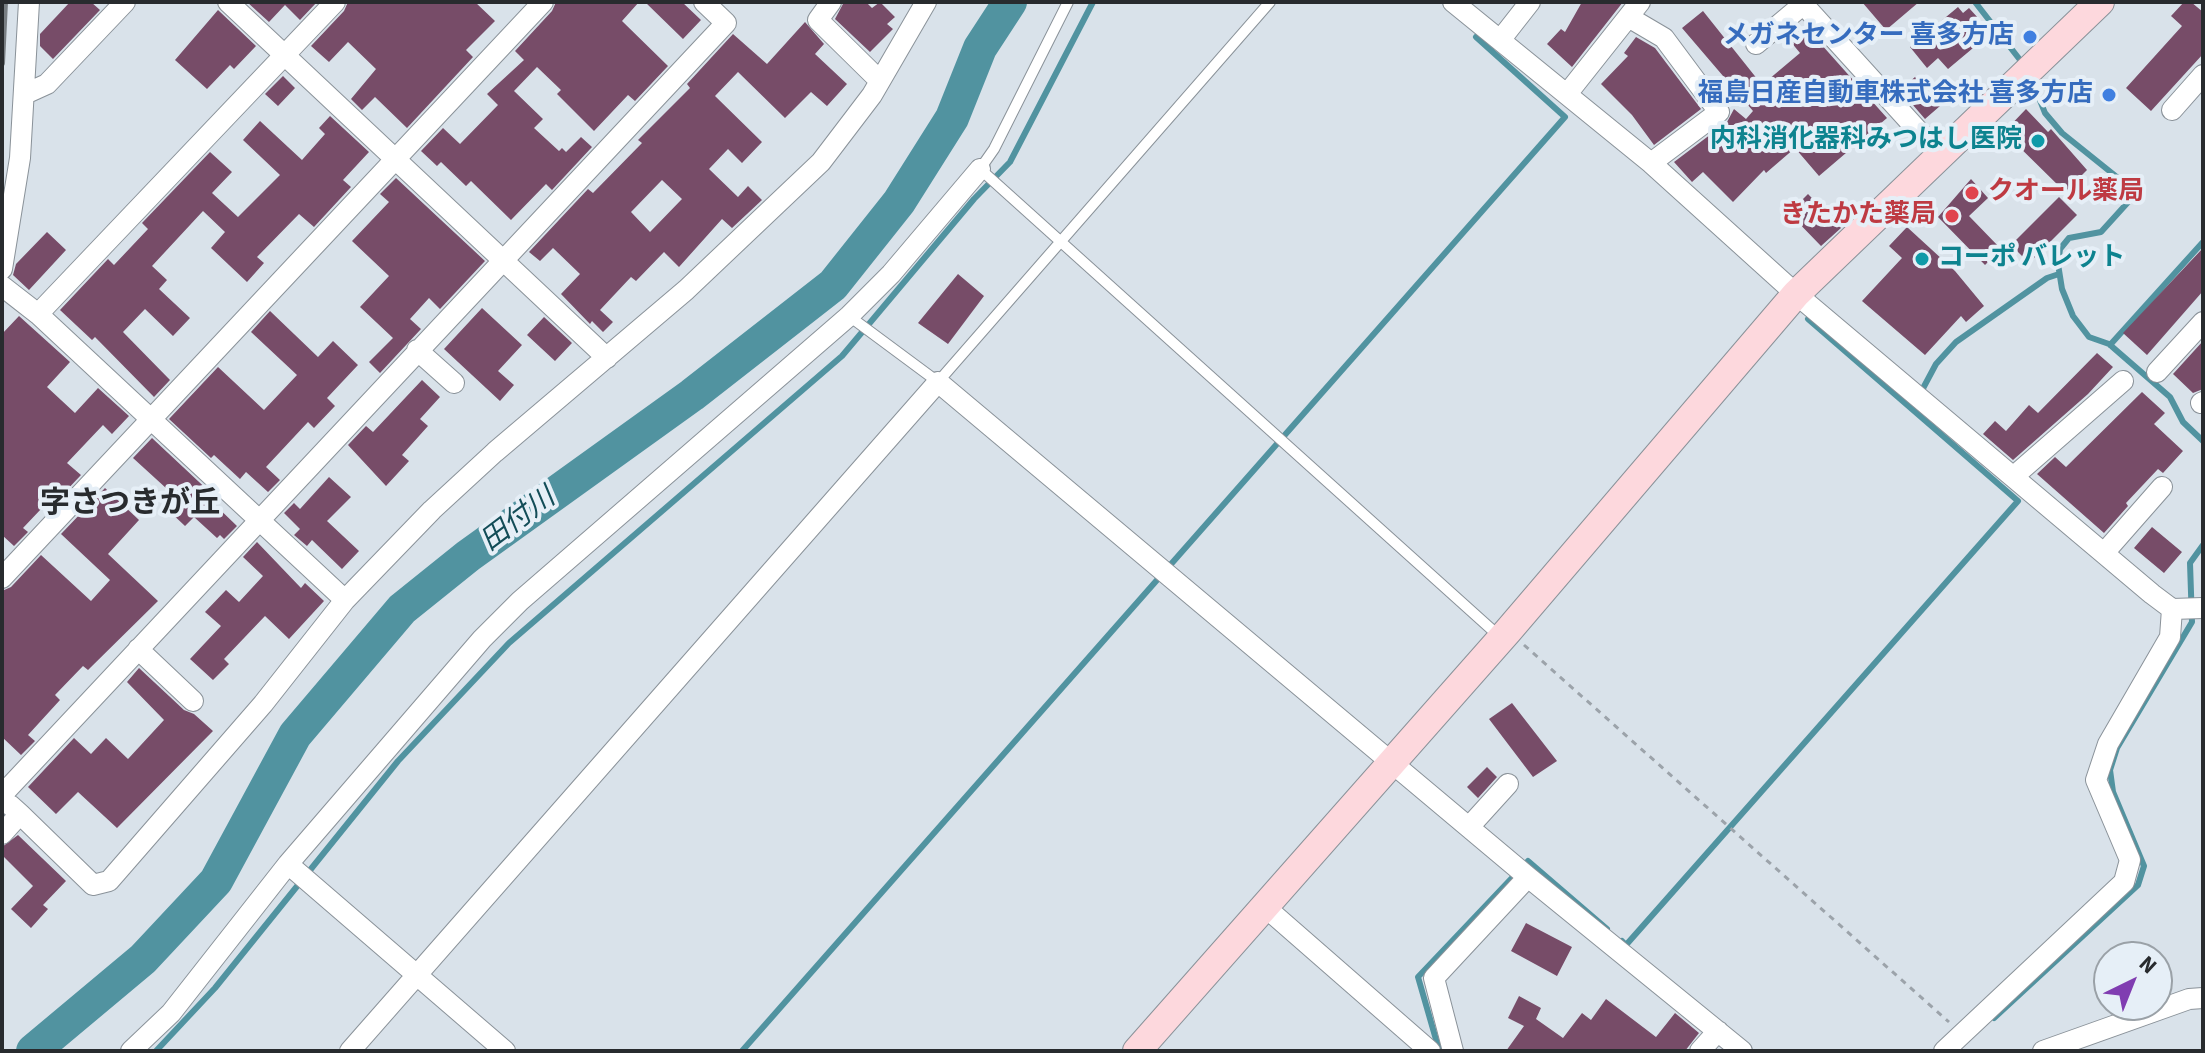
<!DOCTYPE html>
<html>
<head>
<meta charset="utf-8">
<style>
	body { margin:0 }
	#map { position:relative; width:2205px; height:1053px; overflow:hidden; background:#d9e2ea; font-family:"Source Sans 3",sans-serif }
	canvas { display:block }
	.frame { position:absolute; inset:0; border:4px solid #282b2e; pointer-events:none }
	.north { position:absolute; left:2093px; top:941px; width:80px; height:80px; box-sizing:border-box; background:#e6eff7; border:2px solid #9aa1a7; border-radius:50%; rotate:43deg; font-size:22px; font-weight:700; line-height:32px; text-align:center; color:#282b2e }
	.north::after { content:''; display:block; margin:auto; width:28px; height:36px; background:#803db1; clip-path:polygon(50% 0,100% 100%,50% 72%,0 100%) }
</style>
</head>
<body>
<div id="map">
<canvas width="2205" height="1053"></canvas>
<div class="frame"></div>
<div class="north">N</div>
</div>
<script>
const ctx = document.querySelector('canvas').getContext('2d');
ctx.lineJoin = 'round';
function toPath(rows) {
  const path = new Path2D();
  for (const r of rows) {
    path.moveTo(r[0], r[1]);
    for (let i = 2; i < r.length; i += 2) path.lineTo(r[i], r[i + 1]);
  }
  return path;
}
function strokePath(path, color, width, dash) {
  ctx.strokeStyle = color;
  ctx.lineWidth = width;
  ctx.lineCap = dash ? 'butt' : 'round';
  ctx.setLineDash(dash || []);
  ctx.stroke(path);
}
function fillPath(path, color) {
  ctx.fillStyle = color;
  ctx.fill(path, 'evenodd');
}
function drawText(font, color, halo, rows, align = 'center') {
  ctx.font = font + ' "Source Sans 3","Noto Sans JP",sans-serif';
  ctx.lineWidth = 8;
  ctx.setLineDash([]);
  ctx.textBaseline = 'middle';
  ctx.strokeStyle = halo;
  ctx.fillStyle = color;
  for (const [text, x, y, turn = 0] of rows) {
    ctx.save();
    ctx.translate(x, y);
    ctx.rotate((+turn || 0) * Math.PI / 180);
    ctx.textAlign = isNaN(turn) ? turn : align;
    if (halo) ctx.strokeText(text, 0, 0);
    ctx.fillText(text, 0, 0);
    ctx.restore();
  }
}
const stream = toPath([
	[1975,2,2024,65],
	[2031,78,2045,113,2062,133,2133,190,2130,200,2101,232,2069,238,2060,249,2058,264,2062,289,2073,316,2089,337,2109,344,2170,397,2183,422,2203,441],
	[2110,345,2203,242],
	[1920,394,1936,364,1956,342,2047,278,2059,274],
	[1622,941,1626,945,2018,501,1808,319],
	[1994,1018,2138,885,2144,866,2113,792,2110,770,2117,748,2192,622,2190,563,2203,545],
	[1439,1050,1418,977,1528,861,1607,929],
	[156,1051,215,988,398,761,509,643,842,356,974,199,1010,162,1093,2],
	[742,1051,1565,117,1476,37,1484,31]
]);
const river = toPath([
	[33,1051,143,959,216,881,295,735,402,609,468,556,692,395,833,285,899,202,952,118,980,48,1010,2]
]);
const building = toPath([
	[70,2,91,2,100,10,53,59,40,46,40,34],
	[247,2,317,2,300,20,285,5,269,22],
	[348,2,475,2,495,21,466,50,473,57,407,128,375,97,362,110,351,99,376,69,348,42,329,62,311,46,344,11],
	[556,2,639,2,622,21,668,66,635,101,628,95,594,131,557,94,561,90,537,67,514,91,543,119,534,128,559,151,562,148,566,152,581,137,592,147,552,190,546,184,511,220,471,181,466,186,441,162,437,166,421,151,443,128,460,144,498,105,487,94,524,60,515,51,552,11],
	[645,2,682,2,701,20,683,39],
	[844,2,866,2,872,8,880,2,895,17,887,24,893,29,870,52,835,19],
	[1582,2,1623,2,1572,67,1547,44,1561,29,1565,32],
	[1862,2,1919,2,1886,30],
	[2184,2,2191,2,2203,12,2203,54,2151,111,2126,88,2182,26,2171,16],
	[1958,7,1963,13,1969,8,1979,19,1973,24,1985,38,1948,69,1938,58,1927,68,1910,47],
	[218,10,256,46,234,69,230,65,207,89,175,60],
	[1703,11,1762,85,1800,53,1786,36,1798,26,1808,37,1812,34,1887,118,1819,176,1795,148,1766,173,1764,170,1733,202,1703,172,1692,182,1674,162,1727,122,1734,109,1746,119,1753,111,1682,28],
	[805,22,824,44,815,54,847,84,827,106,811,92,785,118,738,72,715,96,762,142,742,163,728,149,709,169,738,197,748,186,762,200,732,228,722,219,679,267,664,252,636,281,631,277,600,310,613,322,603,332,592,321,590,324,561,294,580,274,553,248,540,261,529,252,588,189,593,193,642,143,638,140,690,88,687,84,733,34,767,64],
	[662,180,682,199,650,232,631,212],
	[1636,37,1655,48,1701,109,1654,145,1632,115,1601,84,1628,56,1624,53],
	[283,76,295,88,278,106,265,94],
	[1915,77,1940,106,1925,119,1900,90],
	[2026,109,2048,132,2051,129,2087,170,2065,192,2004,132],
	[330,116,369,152,343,180,351,187,314,227,299,214,257,257,264,263,247,282,211,248,225,232,203,211,152,266,167,280,159,289,190,318,173,336,145,309,123,332,170,380,154,397,95,337,92,340,60,310,108,259,114,265,148,229,142,223,210,152,232,172,212,193,238,217,280,175,243,140,260,121,302,160,325,134,319,128],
	[396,178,485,261,440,309,429,298,410,319,421,329,380,373,369,362,393,338,360,307,389,276,352,241,389,202,380,194],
	[1971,179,1988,198,1969,216,2001,249,1985,265,1938,217],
	[1808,194,1841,228,1821,246,1789,213],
	[2059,197,2077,215,2029,263,2011,245],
	[1907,227,1955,271,1984,306,1966,322,1961,316,1925,355,1862,301,1902,258,1889,246],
	[47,232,66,250,29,290,13,275,16,264],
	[2203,248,2203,291,2147,355,2123,333],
	[958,274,984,296,948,344,918,323],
	[482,308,522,345,498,371,514,385,500,401,444,349],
	[270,311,318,357,333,341,358,365,327,398,335,406,314,428,308,422,266,467,280,480,268,492,246,472,240,479,214,455,211,458,169,419,218,367,264,410,297,375,251,332],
	[19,316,70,362,47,387,75,413,98,388,129,416,112,434,103,425,67,463,81,475,64,493,60,489,23,528,28,532,14,546,2,535,2,334],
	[544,317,572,343,555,361,527,335],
	[2203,341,2203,389,2193,393,2173,374],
	[2097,353,2113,367,2088,394,2013,460,1983,434,1995,421,2006,431,2029,405,2038,413],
	[422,380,440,397,420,419,428,426,402,455,409,461,386,486,348,445,366,426,373,432],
	[2142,392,2165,413,2154,424,2183,451,2163,473,2158,469,2126,503,2128,506,2104,533,2037,474,2055,457,2066,467],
	[152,438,214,496,210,500,237,526,224,539,220,535,217,538,194,517,185,526,168,510,178,499,133,458],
	[329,477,351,497,327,521,359,551,342,569,312,540,307,546,294,535,300,529,284,513,294,503,300,509],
	[105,488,139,520,108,554,158,601,88,670,83,666,55,695,60,700,28,735,35,741,21,755,2,737,2,591,11,587,41,555,91,601,110,580,61,534],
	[2152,527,2182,552,2164,573,2134,548],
	[257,542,301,588,305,583,324,601,289,639,265,616,224,659,229,664,213,680,190,659,221,626,205,612,226,590,239,602,263,576,243,557],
	[139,668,184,710,194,714,213,731,117,828,78,792,56,814,28,787,74,738,91,754,106,738,128,759,164,720,127,682],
	[1512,703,1557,761,1533,777,1489,719],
	[1487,767,1497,777,1478,798,1467,787],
	[18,835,66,881,43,905,48,909,31,928,11,909,33,886,2,855,2,847],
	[1526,923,1572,947,1557,976,1511,951],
	[1519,996,1541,1008,1536,1019,1563,1038,1582,1013,1591,1020,1606,999,1656,1037,1675,1013,1699,1033,1685,1051,1506,1051,1524,1026,1508,1018]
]);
const path = toPath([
	[1524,645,1949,1022]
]);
const lane = toPath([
	[1068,2,994,149,980,169,1500,637],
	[849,316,938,382,1270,2]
]);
const street = toPath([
	[228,2,607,358],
	[831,2,818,20,880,81],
	[1453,2,1651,163,1796,294,2152,594,2172,609,2203,608],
	[1803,4,1941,156],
	[1630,18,1664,38,1719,112,1651,163],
	[1501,39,1530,2],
	[1756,44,1806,2],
	[25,94,47,84,125,2],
	[1567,94,1640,2],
	[2172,110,2203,75],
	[2,269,20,158,29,2],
	[2,286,38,314,345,600],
	[38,314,335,2],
	[417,350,454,383],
	[2157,372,2203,322],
	[2201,403,2203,402],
	[2013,477,2123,381],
	[2104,553,2162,487],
	[2,578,543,2],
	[138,649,193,701],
	[2,795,726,23,704,2],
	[20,814,93,885,109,881,263,704,345,600,432,510,495,452,686,290,821,162,872,95,926,2],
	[1469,827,1508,784],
	[2,834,20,814,10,805],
	[288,864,505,1051],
	[1264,906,1430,1051],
	[131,1051,171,1013,288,864,482,639,520,601,849,316,891,274,980,169],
	[350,1051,938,382,1528,877,1742,1051],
	[1453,1051,1434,978,1528,877],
	[1700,1051,1718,1031],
	[1944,1051,2124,882,2130,860,2096,780,2108,744,2170,637,2172,609],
	[2043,1051,2189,999,2203,998]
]);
const secondary = toPath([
	[1137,1051,1508,631,1796,294,2100,2]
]);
const rail = toPath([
	[2,63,5,2]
]);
const markers = [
	[2030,37,8,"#3f7fe0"],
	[2109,95,8,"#3f7fe0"],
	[2038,141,8,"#0f9aa8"],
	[1972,193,8,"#e0444e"],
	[1952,216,8,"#e0444e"],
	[1922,259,8,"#0f9aa8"]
];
const shopNames = [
	["メガネセンター 喜多方店",2014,37],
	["福島日産自動車株式会社 喜多方店",2093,95]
];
const cultureNames = [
	["内科消化器科みつはし医院",2022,141],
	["コーポ バレット",1938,259,"left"]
];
const healthNames = [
	["クオール薬局",1988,193],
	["きたかた薬局",1936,216,"right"]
];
const waterNames = [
	["田付川",519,521,-37]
];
const quarterNames = [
	["字さつきが丘",130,505]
];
strokePath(stream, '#5193a0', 6);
strokePath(river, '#5193a0', 34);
fillPath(building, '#774c68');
strokePath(lane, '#8a9299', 12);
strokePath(street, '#8a9299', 22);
strokePath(secondary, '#8a9299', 30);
strokePath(path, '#9ca3aa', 3, [6, 6]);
strokePath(lane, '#fff', 10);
strokePath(street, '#fff', 20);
strokePath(secondary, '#fdd8dd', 28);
strokePath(rail, '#787e83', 6);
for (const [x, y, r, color] of markers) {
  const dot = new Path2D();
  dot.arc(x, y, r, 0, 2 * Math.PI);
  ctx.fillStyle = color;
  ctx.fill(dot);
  strokePath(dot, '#e6eff7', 3);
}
drawText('bold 26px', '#366cbe', '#e6eff7', shopNames, 'right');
drawText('bold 26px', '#0d838f', '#e6eff7', cultureNames, 'right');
drawText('bold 26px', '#be3a42', '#e6eff7', healthNames, 'left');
drawText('italic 28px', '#134d58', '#e6eff7', waterNames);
drawText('bold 30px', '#282b2e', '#e6eff7', quarterNames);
</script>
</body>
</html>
